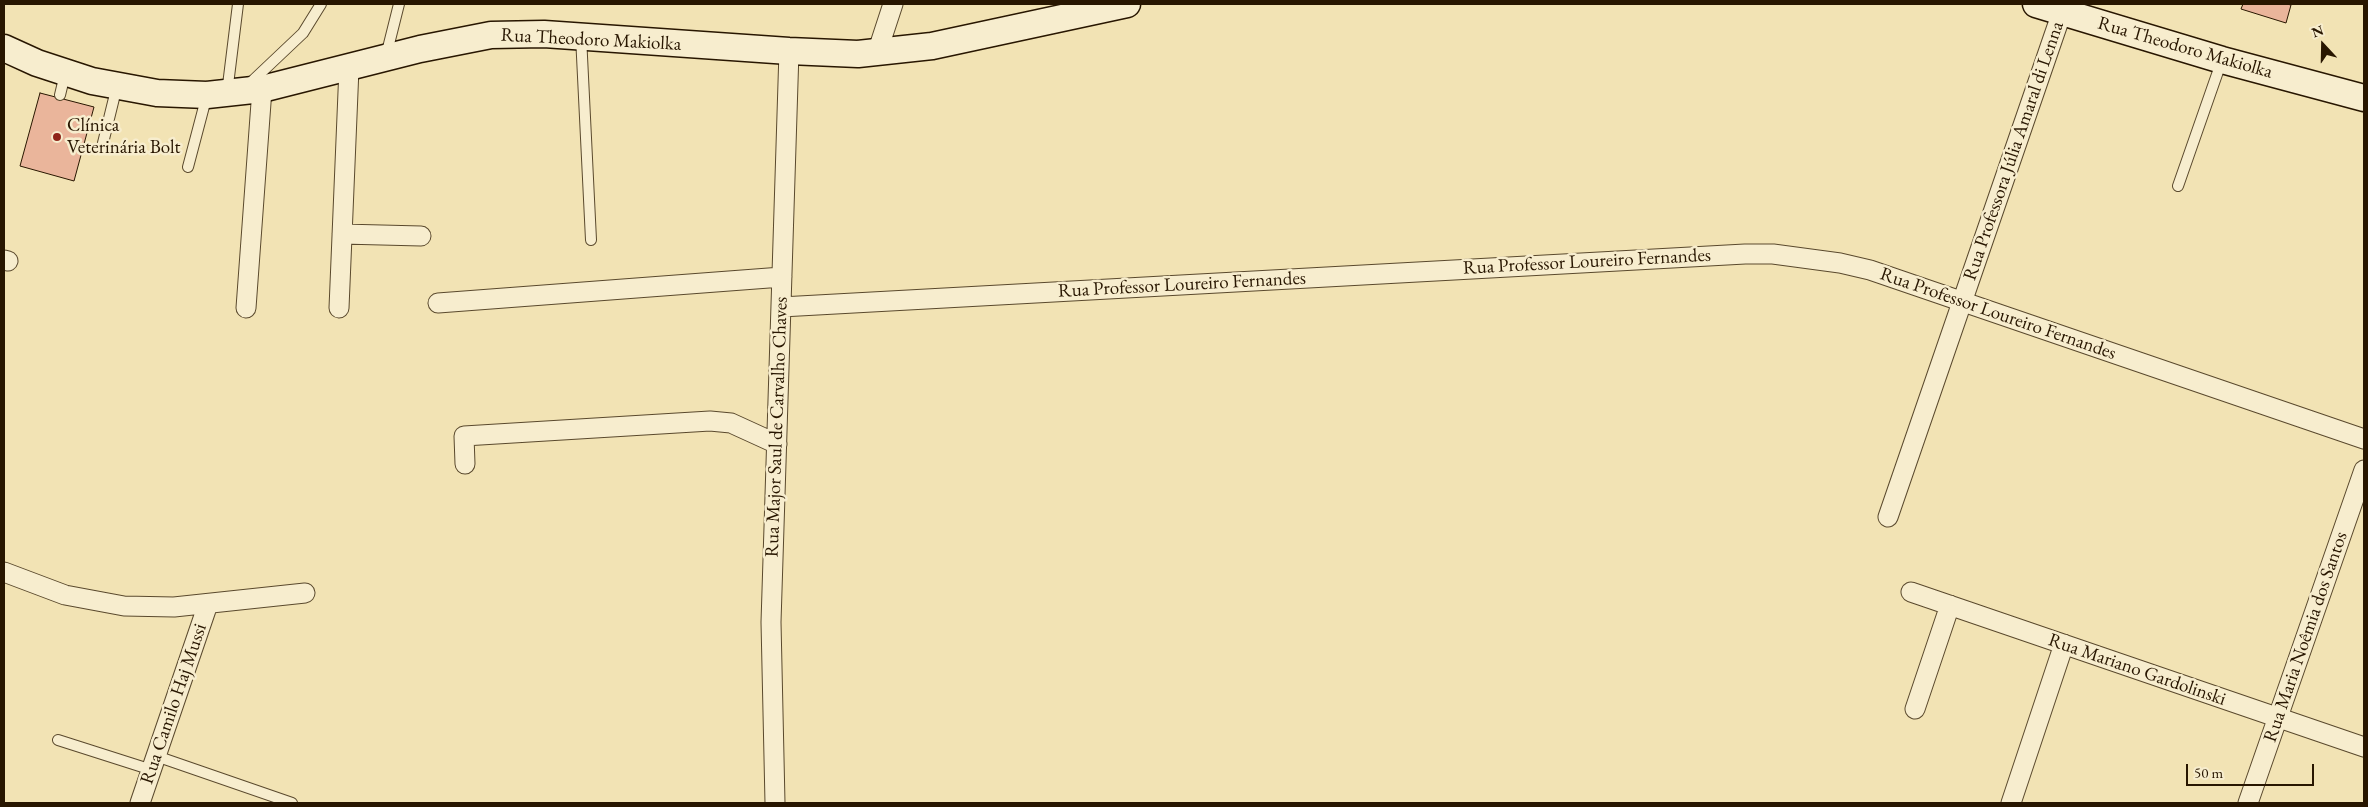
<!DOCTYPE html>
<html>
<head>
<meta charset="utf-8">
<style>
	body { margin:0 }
	#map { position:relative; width:2368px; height:807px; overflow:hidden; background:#f2e3b4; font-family:"EB Garamond",serif }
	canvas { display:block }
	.frame { position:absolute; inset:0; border:5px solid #281600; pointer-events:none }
	.north { position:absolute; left:2298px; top:20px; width:50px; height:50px; -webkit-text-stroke:4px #f7edce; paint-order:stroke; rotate:339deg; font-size:14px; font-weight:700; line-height:20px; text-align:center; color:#281600 }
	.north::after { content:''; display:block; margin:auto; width:18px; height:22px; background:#281600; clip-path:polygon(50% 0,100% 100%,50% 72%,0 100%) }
	.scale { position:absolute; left:2186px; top:764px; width:128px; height:22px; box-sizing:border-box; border:2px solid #281600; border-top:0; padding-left:6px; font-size:15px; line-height:18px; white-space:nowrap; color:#281600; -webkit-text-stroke:4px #f7edce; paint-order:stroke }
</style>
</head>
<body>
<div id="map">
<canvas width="2368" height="807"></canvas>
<div class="frame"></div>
<div class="north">N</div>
<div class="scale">50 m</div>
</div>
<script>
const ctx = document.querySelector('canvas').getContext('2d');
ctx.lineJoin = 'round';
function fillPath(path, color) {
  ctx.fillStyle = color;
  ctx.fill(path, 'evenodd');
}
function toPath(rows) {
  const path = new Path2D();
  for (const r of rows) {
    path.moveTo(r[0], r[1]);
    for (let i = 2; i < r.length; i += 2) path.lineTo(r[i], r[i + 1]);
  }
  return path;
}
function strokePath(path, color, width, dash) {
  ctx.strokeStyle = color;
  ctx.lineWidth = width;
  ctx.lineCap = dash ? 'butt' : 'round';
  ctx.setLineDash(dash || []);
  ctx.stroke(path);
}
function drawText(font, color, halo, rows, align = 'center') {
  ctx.font = font + ' "EB Garamond",serif';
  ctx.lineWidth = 5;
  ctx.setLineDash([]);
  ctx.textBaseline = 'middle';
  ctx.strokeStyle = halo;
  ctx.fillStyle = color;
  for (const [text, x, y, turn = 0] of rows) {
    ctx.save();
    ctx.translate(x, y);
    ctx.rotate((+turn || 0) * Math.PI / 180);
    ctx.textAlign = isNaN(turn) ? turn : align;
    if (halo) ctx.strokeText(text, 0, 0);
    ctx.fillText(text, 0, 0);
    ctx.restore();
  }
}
const building = toPath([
	[2243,4,2287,4,2291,5,2286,23,2241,9,2243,4],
	[40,93,94,107,74,181,20,166,40,93]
]);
const service = toPath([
	[581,36,591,240],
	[386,56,399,4],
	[247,86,303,33,321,4],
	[227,93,238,4],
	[60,95,65,74],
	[102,147,117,86],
	[188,167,207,95],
	[2178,186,2222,60],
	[58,740,152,770],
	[156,756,292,803]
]);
const minor = toPath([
	[877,53,893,4],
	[342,234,421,236],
	[4,260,8,261],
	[438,303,782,277],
	[781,307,1745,254,1773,254,1840,263,1870,270,2364,439],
	[246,308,262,89],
	[339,308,349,68],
	[465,464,464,436,710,421,731,423,777,444],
	[1888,517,2062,12],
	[4,572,65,595,124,606,174,607,305,593],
	[1911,592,2364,747],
	[1915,709,1950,605],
	[140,803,208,604],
	[775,803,771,622,789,51],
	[2011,803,2064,644],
	[2248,803,2364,470]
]);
const secondary = toPath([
	[2036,4,2222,60,2364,98],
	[4,48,37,63,92,81,157,93,207,95,262,89,420,49,491,35,544,34,789,51,858,54,932,46,1127,4]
]);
const markers = [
	[57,137,5,"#8f2418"]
];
const streetNames = [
	["Rua Theodoro Makiolka",591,40,3],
	["Rua Theodoro Makiolka",2185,48,16],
	["Rua Professora Júlia Amaral di Lenna",2014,151,-71],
	["Rua Professor Loureiro Fernandes",1587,262,-3],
	["Rua Professor Loureiro Fernandes",1182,285,-3],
	["Rua Professor Loureiro Fernandes",1998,314,19],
	["Rua Major Saul de Carvalho Chaves",777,427,-88],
	["Rua Maria Noêmia dos Santos",2306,637,-71],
	["Rua Mariano Gardolinski",2137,670,19],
	["Rua Camilo Haj Mussi",174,704,-71]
];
const poiNames = [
	["Clínica",67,126],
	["Veterinária Bolt",67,148]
];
fillPath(building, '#eab59b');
strokePath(building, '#281600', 1);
strokePath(service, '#5a492d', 12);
strokePath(minor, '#5a492d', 21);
strokePath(secondary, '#281600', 29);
strokePath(service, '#f7edce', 10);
strokePath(minor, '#f7edce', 19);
strokePath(secondary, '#f7edce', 26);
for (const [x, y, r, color] of markers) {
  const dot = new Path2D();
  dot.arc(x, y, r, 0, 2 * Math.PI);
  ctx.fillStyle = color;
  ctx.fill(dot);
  strokePath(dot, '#f7edce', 2);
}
drawText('19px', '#281600', '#f7edce', streetNames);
drawText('19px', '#281600', '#f7edce', poiNames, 'left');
</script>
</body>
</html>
